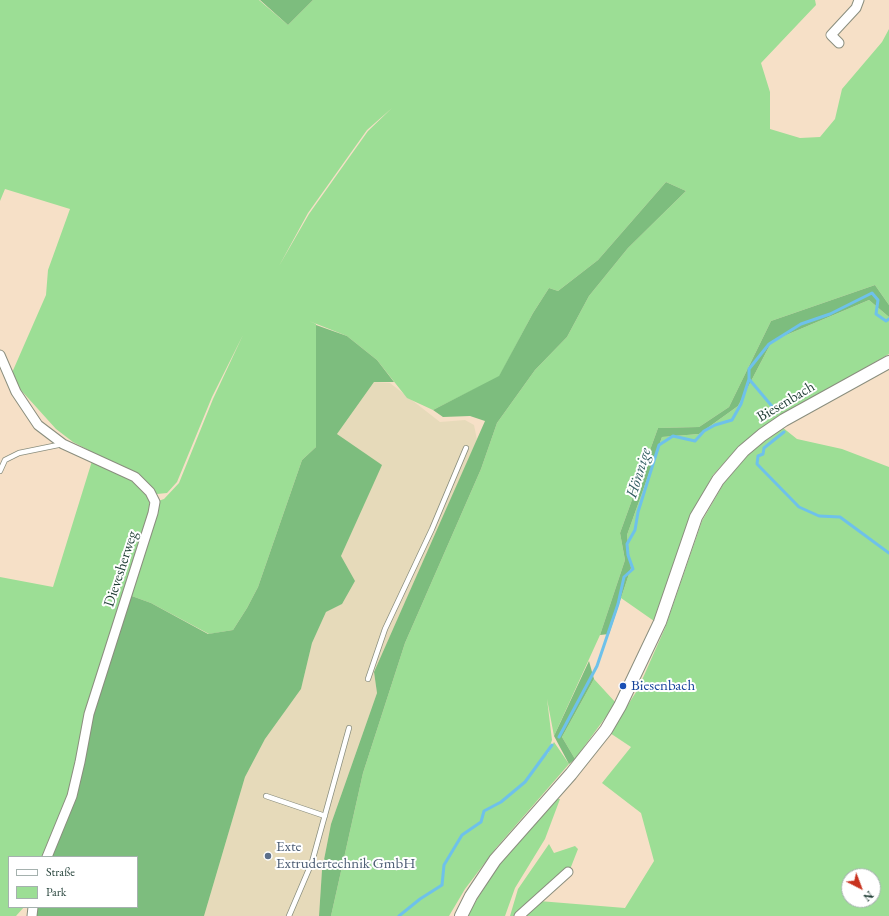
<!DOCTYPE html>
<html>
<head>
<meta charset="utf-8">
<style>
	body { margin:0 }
	#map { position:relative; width:889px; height:916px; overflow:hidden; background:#f6e0c7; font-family:"EB Garamond",serif }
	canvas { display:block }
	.legend { position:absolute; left:8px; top:856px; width:130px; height:52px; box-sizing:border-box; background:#fff; border:1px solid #a5b1ae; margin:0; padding:5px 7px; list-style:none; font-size:12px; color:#1f3d34 }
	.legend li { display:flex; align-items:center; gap:8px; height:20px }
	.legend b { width:20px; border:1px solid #a5b1ae }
	.north { position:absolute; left:841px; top:868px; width:40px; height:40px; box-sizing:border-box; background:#fff; border:1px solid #a5b1ae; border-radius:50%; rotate:138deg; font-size:11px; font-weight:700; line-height:16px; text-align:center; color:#1f3d34 }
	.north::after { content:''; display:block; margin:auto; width:14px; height:18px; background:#c8321e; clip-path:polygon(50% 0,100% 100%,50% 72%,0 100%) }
</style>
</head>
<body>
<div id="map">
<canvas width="889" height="916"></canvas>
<ul class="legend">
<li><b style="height:5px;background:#fff"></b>Straße</li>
<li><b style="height:11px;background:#9cde95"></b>Park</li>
</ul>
<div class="north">N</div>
</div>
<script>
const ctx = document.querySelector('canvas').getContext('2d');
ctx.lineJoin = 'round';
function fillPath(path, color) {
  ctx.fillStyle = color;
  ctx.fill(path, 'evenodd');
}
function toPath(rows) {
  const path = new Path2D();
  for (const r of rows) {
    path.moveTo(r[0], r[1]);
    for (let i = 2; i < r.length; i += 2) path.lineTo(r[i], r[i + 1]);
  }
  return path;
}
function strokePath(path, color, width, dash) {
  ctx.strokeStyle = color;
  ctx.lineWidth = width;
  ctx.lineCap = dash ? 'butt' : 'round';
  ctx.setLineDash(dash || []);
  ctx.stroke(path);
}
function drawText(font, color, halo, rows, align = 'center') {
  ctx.font = font + ' "EB Garamond",serif';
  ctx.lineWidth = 4;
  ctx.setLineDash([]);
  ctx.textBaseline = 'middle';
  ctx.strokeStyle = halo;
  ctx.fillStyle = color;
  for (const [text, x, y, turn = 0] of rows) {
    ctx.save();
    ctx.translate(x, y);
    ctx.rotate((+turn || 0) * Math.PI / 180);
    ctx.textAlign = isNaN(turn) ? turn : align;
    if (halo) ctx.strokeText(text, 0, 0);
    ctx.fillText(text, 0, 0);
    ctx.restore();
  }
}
const built = toPath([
	[374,382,390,383,440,422,465,420,474,425,477,440,374,672,377,693,331,824,322,870,319,916,204,916,245,777,265,739,301,689,312,643,326,612,342,604,341,556,381,465,337,434]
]);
const green = toPath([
	[0,0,259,0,288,25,313,0,815,0,816,5,761,63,770,92,770,129,800,138,820,137,835,119,842,89,882,42,889,29,889,305,875,285,771,321,729,407,699,427,658,428,620,533,625,560,600,635,554,736,547,699,552,740,547,755,554,742,569,764,496,848,465,889,449,916,331,916,363,773,405,643,481,469,497,423,535,370,567,337,589,296,628,248,686,191,666,182,598,260,558,291,549,288,533,313,499,377,433,410,407,398,377,360,347,336,309,321,316,324,316,447,302,460,258,587,247,608,233,630,209,634,151,603,129,595,155,502,164,499,179,483,213,399,243,335,212,397,177,482,167,493,157,494,136,475,73,442,56,429,19,388,11,375,46,295,48,270,70,209,5,189,0,201],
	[392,108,368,131,309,214,279,266,308,213,367,130],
	[869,300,889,317,889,354,781,416,740,445,713,475,691,515,654,621,621,598,631,568,627,535,662,437,699,434,738,406,772,341],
	[782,427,797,439,842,449,889,467,889,916,521,916,539,901,625,908,654,861,641,813,602,783,631,747,610,733,638,689,665,628,702,521,724,483,749,454],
	[849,876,873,876,873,900,849,900],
	[92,461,133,479,146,491,149,501,150,511,66,806,45,857,9,857,9,907,24,907,16,916,0,916,0,577,53,587],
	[594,679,616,703,575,759,562,737],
	[554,799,560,799,545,839,515,888,505,916,467,916,500,862],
	[549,844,554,853,575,846,578,849,569,872,517,916,510,916,518,889]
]);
const forest = toPath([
	[260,0,313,0,288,25],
	[666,182,686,191,628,248,589,296,567,337,535,370,497,423,481,469,405,643,363,773,331,916,319,916,322,870,331,824,377,693,374,672,485,421,470,416,443,417,433,410,499,376,533,313,549,288,558,291,598,260],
	[875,285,889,305,889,317,869,300,772,341,738,406,699,434,662,437,627,535,631,568,609,634,600,635,625,560,620,533,658,428,699,427,729,407,771,321],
	[316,325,347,336,377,360,394,382,374,382,337,434,382,465,341,556,355,581,342,604,326,612,312,643,301,689,265,739,245,777,204,916,37,916,37,907,137,907,137,857,52,857,81,777,92,715,129,595,151,603,208,634,233,630,247,608,258,587,302,460,316,447],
	[589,661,594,679,562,737,575,759,569,764,554,736]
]);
const stream = toPath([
	[749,379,776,411],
	[784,432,764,448,763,454,758,456,757,464,799,507,819,516,840,517,889,553],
	[559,737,597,666,618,604,624,577,633,569,628,555,627,544,635,530,638,512,659,445,673,436,695,441,704,431,715,425,732,420,741,404,749,379,749,369,769,344,801,324,830,314,872,293,878,300,876,314,886,321,889,319],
	[399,916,420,899,442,885,444,865,462,835,481,822,484,811,501,802,525,782,552,745]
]);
const service = toPath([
	[0,471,5,460,19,453,63,444],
	[368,679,385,629,432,529,466,448],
	[266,796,325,816],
	[289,916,312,862,349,728]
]);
const minor = toPath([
	[839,43,831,35,856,8,859,0],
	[0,355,16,392,38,425,63,444,135,477,150,492,155,502,153,513,89,714,80,762,72,796,47,857],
	[32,916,33,907],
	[519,916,568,872]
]);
const secondary = toPath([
	[461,916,471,896,495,860,571,774,606,730,620,706,660,622,696,517,718,480,743,451,762,435,784,420,889,362]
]);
const markers = [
	[623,686,4,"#1a4fb4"],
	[268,856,4,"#5c6f8a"]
];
const streetNames = [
	["Biesenbach",786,402,-31],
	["Dievesherweg",121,569,-72]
];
const transitNames = [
	["Biesenbach",631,686]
];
const serviceNames = [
	["Exte",276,847],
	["Extrudertechnik GmbH",276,864]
];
const waterNames = [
	["Hönnige",639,473,-73]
];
fillPath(built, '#e6daba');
fillPath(green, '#9cde95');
fillPath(forest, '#7dbd7e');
strokePath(stream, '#6ec1ea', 3);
strokePath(service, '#8a8e7e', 6);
strokePath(minor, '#8a8e7e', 11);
strokePath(secondary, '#8a8e7e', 14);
strokePath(service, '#fff', 4.5);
strokePath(minor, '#fff', 9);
strokePath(secondary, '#fff', 12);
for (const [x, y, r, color] of markers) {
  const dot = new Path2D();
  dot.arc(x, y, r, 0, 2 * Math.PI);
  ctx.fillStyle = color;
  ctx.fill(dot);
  strokePath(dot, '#fff', 1.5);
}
drawText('15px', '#1f3d34', '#fff', streetNames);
drawText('15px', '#164399', '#fff', transitNames, 'left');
drawText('15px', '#4e5e75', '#fff', serviceNames, 'left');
drawText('italic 16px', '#335e62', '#fff', waterNames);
</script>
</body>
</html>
